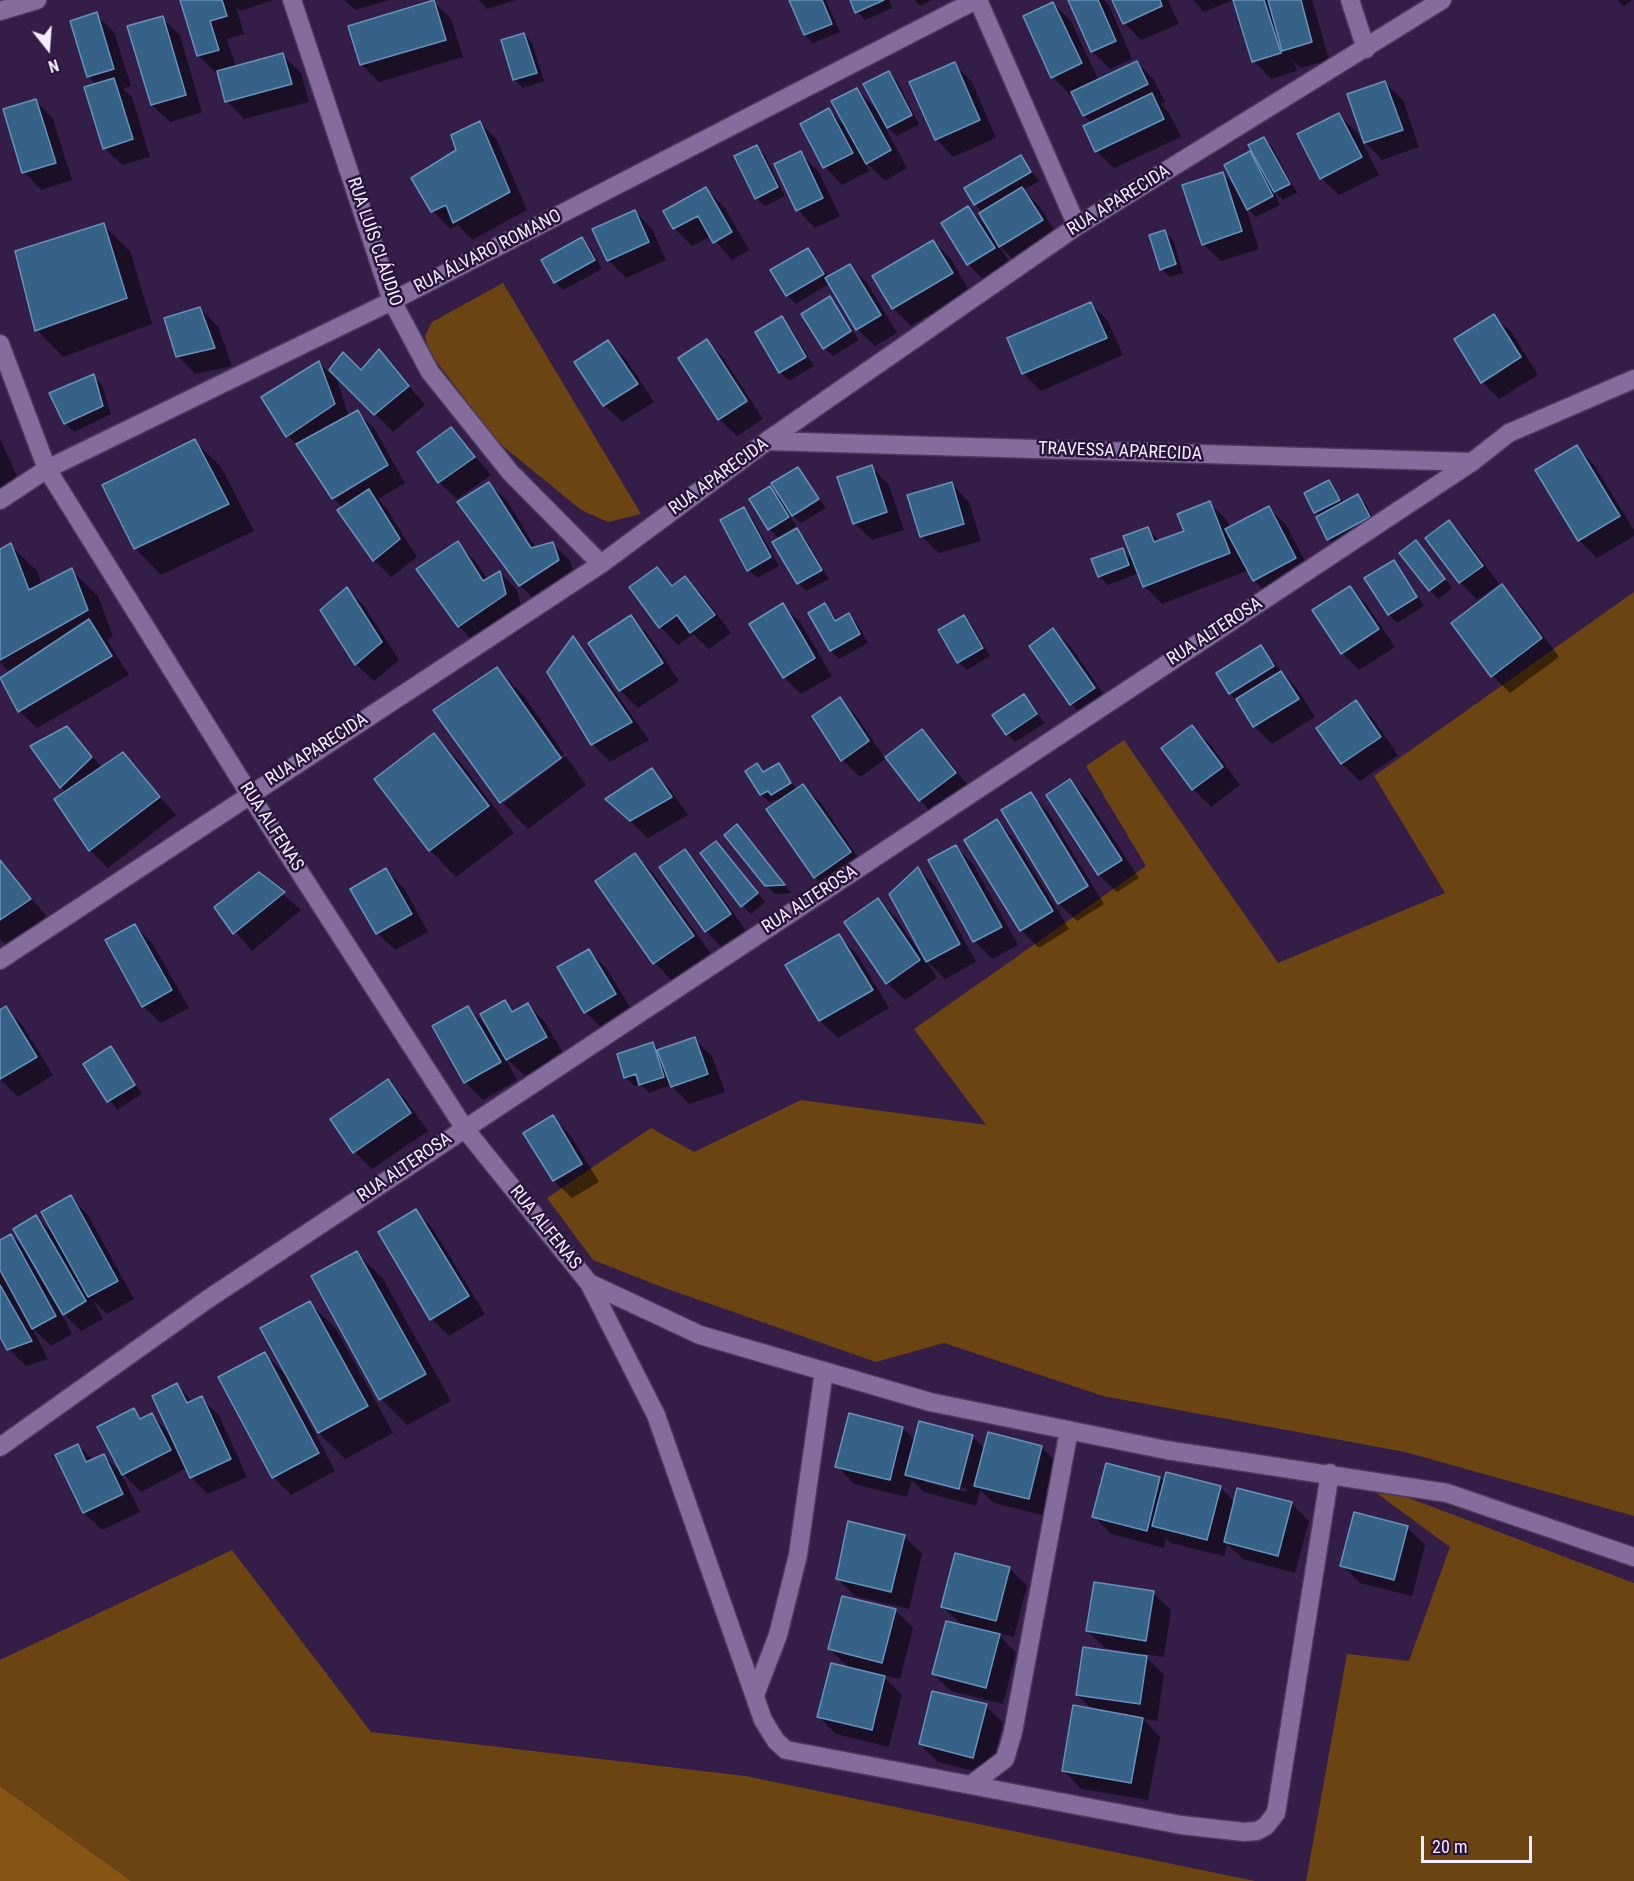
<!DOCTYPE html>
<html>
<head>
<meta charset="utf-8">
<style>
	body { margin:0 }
	#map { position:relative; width:1634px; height:1881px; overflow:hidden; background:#341d47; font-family:"Roboto Condensed",sans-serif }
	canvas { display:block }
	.north { position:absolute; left:18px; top:18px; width:60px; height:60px; -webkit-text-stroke:4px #2a133c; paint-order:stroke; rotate:163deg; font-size:16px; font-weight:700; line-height:24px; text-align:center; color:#f5edfd }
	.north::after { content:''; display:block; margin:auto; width:21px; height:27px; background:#f5edfd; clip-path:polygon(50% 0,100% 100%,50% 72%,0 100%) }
	.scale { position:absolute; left:1421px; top:1836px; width:111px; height:27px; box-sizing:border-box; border:3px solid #f5edfd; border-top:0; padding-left:8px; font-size:18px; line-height:21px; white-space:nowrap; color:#f5edfd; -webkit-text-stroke:4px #2a133c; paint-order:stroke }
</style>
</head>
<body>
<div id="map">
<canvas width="1634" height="1881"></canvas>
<div class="north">N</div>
<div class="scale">20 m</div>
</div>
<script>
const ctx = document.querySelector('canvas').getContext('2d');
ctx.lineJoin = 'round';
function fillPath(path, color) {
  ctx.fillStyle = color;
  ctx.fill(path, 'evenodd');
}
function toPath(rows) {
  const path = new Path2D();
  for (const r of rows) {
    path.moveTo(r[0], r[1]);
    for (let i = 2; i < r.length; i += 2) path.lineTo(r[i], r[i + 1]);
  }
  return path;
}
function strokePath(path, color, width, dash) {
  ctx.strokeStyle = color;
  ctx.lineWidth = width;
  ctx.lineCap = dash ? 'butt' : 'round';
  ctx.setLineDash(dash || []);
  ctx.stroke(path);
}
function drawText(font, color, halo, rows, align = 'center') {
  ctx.font = font + ' "Roboto Condensed",sans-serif';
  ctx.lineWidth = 5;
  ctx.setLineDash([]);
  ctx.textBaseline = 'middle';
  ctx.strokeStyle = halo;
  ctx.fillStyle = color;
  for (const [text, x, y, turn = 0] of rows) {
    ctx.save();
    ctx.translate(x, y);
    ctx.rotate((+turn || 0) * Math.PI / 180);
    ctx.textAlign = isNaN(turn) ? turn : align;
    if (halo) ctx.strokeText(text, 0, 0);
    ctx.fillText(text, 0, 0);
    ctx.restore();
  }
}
const green = toPath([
	[503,283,641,514,608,522,581,510,498,442,429,352,425,336,432,322],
	[1634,592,1634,1516,1405,1452,1103,1396,944,1343,876,1362,662,1287,593,1260,547,1198,651,1128,694,1152,801,1100,986,1125,914,1029,1146,866,1086,766,1124,740,1278,963,1445,893,1374,776],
	[1356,1478,1634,1583,1634,1881,1306,1881,1347,1654,1409,1661,1450,1547],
	[232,1550,371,1732,745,1776,1255,1881,131,1881,0,1786,0,1660]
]);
const forest = toPath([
	[0,1786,131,1881,0,1881]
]);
const shadow = toPath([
	[182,0,273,0,240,11,236,7,244,34,227,39,236,68,283,55,301,73,309,102,244,119,227,101,219,72,216,73,199,56],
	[344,0,389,0,355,10],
	[479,0,516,0,487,9],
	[790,0,826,0,840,32,813,43,805,35],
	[851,0,889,0,892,8,865,20,857,12],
	[915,0,932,0,920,6],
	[1070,0,1104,0,1109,5,1132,59,1110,69,1092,51],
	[1114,0,1168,0,1179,24,1141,40,1124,23],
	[1193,0,1233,0,1204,12],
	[1235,0,1312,0,1329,60,1301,68,1294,62,1297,71,1271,79,1254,61],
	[1618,0,1633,0,1624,6],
	[434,2,451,19,463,57,379,82,361,64],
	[1053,3,1071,21,1099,81,1137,62,1154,80,1165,102,1161,104,1169,113,1181,137,1114,168,1096,151,1092,123,1084,116,1073,93,1070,95,1053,77],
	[96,14,114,32,131,86,123,89,132,97,150,157,122,165,104,148,97,85,88,76],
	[162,18,180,35,202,112,170,122,152,105],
	[524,34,532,43,544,81,523,88,514,79],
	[954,64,972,82,996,138,953,157,936,139],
	[888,73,897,81,919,124,897,136,883,123,907,168,885,181,865,161,869,171,842,185,825,167,829,110,847,128,856,89,879,112],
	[1385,83,1403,100,1419,147,1382,160,1365,142],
	[36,101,53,119,72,180,41,190,24,172],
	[1339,115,1357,132,1379,175,1339,195,1321,178],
	[480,123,497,140,527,210,472,240,458,225,450,229,433,211,457,150],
	[1264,138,1272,147,1297,193,1283,200,1273,190,1280,205,1256,217,1245,205,1259,249,1221,261,1203,244,1222,173,1236,187,1250,153,1257,161],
	[756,146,765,155,785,196,765,206,756,198],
	[800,153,818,171,840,216,815,228,798,210,776,165],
	[1021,157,1039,181,1023,190,1040,207,1059,238,1017,263,1000,246,1011,266,986,282,968,264,943,224,968,208,989,229,983,213,975,204],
	[706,189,724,207,749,250,732,260,711,236,692,246,675,229,665,212],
	[634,211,652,229,666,260,626,278,608,260,594,230],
	[103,225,130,251,152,324,63,357,37,330],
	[1164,231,1173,240,1183,273,1170,277,1161,269],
	[582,239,590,247,602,269,563,290,555,282],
	[933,241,951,259,969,291,911,326,893,308],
	[808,249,829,278,850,266,867,283,897,333,875,346,857,329,830,283,796,304,787,295,773,271],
	[830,298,859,340,833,356,824,348],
	[1091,304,1108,321,1123,355,1041,391,1023,373,1009,339],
	[200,309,218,326,232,366,195,374,178,356],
	[1494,316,1512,333,1538,375,1499,399,1482,382],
	[782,318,790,327,814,366,789,381,780,372,757,333],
	[707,341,724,359,763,419,737,436,719,419],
	[608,342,626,359,654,402,622,422,604,405],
	[379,351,425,405,393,432,331,369,361,372],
	[319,363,337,380,349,417,358,412,375,430,405,483,378,499,386,508,417,557,391,577,374,560,343,508,333,498,300,448,288,436],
	[93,376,102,385,111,414,74,432,65,423],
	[451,428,491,475,457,499,439,482],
	[0,439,17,476,0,488],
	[194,441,221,467,254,531,161,575,135,548],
	[1577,447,1594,465,1634,530,1634,536,1597,558,1579,540],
	[872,467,889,485,904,530,872,540,854,523],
	[798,469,826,508,801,523,787,510,796,526,782,535,783,538,797,529,805,538,829,579,806,591,798,583,780,540,770,529,751,499,769,488,783,501],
	[1329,482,1344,503,1358,496,1366,505,1378,526,1337,547,1329,539,1320,517,1306,494],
	[489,484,507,501,536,548,552,543,570,561,576,578,538,603,520,585,459,502],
	[952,484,969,502,981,541,939,553,921,536],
	[1209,503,1227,520,1230,528,1269,508,1286,525,1313,576,1272,598,1254,580,1249,570,1162,604,1144,586,1139,573,1108,585,1099,576,1123,550,1134,561,1148,529,1160,541,1186,532],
	[743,509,752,518,779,566,757,578,749,570],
	[1449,522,1467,540,1499,584,1477,600,1460,582],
	[1416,542,1452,588,1438,599,1430,590],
	[458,543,475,561,488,580,500,573,517,590,523,612,476,644,459,626],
	[10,545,37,571,42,585,71,570,98,596,113,636,107,640,129,675,37,728,19,711,10,673,0,662,0,550],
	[1394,562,1424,606,1397,623,1389,615],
	[657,569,674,586,685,578,703,596,731,633,709,649,693,634,678,645,661,627,631,588],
	[1502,586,1520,604,1559,657,1510,693,1493,676],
	[1350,588,1367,605,1395,647,1359,670,1342,653],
	[347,589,364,606,399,660,374,681,356,664],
	[782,605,800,622,832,676,801,694,784,677],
	[825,605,838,621,849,615,857,623,868,643,839,659,831,650],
	[964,616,972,625,990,656,967,670,958,662],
	[630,617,648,634,679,681,638,708,620,690,590,643],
	[1053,630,1071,647,1112,706,1089,722,1071,704,1031,646],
	[573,639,590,656,649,740,610,762,593,744,549,672],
	[1261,647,1298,690,1315,717,1272,744,1254,726,1230,693],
	[497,669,523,695,564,754,504,799,504,803,566,756,586,785,528,829,502,802,435,710],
	[1024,696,1045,723,1015,742,1007,734],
	[840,699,857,717,885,758,922,731,939,748,972,791,937,818,920,800,887,758,860,777,843,760],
	[1356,702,1373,719,1398,755,1360,781,1342,764,1318,728],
	[1192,727,1210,744,1240,785,1211,807,1193,789],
	[67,728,102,768,123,754,176,815,108,868,90,850,57,800,67,793,61,787],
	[434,735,460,762,514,833,456,877,430,850],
	[757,765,765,773,779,765,797,790,803,786,821,803,867,871,832,895,815,877,780,802,777,799,770,803,761,794],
	[651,770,669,788,688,815,648,838,607,800],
	[1070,781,1087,798,1139,878,1117,892,1099,875,1048,795],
	[1031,794,1048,812,1104,904,1077,921,1059,904,1003,811],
	[997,821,1014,839,1069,929,1039,948,1021,930],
	[745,835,791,893,775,894,766,885],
	[956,847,973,864,1018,945,992,959,975,941],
	[685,851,702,869,747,932,723,949,706,931],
	[724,851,765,902,751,914,743,906],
	[635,855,652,872,711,954,672,981,655,963,597,881],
	[0,861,47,917,6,945,0,939],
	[918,869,935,886,976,962,945,979,926,960,937,978,905,1000,887,983,878,900,896,918,924,959,926,958],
	[386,870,404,888,428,932,395,950,377,933],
	[259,874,301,910,252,951,216,908],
	[135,925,152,943,189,1008,161,1023,143,1006],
	[838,935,856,953,889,1008,838,1038,820,1021,787,966],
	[589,951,606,968,633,1012,603,1030,586,1012,559,968],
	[505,1002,515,1012,528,1005,545,1022,564,1055,525,1076,504,1056,517,1080,483,1100,465,1082,468,1008,490,1030],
	[6,1008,23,1026,53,1075,18,1097,0,1079,0,1012],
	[694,1039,712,1056,725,1092,689,1104,671,1085,649,1093,640,1084,634,1086,625,1077,653,1044,660,1051],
	[111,1048,142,1094,117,1110,85,1064],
	[388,1081,405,1099,428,1131,372,1169,355,1152],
	[552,1117,570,1135,599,1182,572,1198,554,1181,525,1133],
	[70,1197,88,1215,134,1299,107,1314,93,1300,103,1319,81,1331,60,1310,72,1334,51,1346,31,1326,48,1359,26,1366,8,1349,0,1334,0,1273,6,1283,8,1282,0,1267,0,1241,11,1235,26,1250,36,1217,55,1235],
	[416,1211,433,1229,485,1314,449,1336,432,1319],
	[356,1252,383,1279,451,1401,407,1425,381,1399],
	[310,1303,336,1329,393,1433,345,1459,319,1433,289,1378,287,1380,335,1471,291,1495,273,1477,220,1377,265,1354,287,1376],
	[177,1385,193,1402,201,1398,219,1415,247,1477,208,1494,191,1477,187,1468,141,1492,123,1474,133,1410,143,1419,152,1415,170,1434],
	[903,1428,915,1440,972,1436,985,1449,1041,1447,1059,1465,1046,1516,994,1503,980,1490,976,1506,924,1492,912,1480,907,1497,854,1484,837,1466],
	[925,1479,967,1489,966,1492,925,1482],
	[78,1445,93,1460,103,1455,121,1473,140,1512,102,1530,84,1513,57,1456],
	[1160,1478,1164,1483,1220,1487,1235,1503,1291,1503,1309,1521,1295,1573,1243,1559,1227,1544,1224,1556,1171,1543,1166,1538,1164,1548,1112,1534,1094,1517],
	[1407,1527,1425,1545,1412,1596,1360,1583,1342,1565],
	[904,1536,922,1554,909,1609,855,1596,837,1578],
	[1009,1568,1027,1586,1014,1637,997,1633,1016,1653,1003,1704,951,1691,933,1674,963,1626,943,1607],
	[1153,1593,1171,1610,1164,1657,1143,1654,1164,1675,1157,1721,1143,1719,1160,1737,1148,1800,1081,1789,1064,1771,1093,1710,1077,1695,1129,1652,1105,1648,1088,1631],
	[895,1610,913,1628,900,1679,882,1675,902,1695,889,1747,836,1734,818,1716,850,1669,829,1649],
	[986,1706,1003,1723,990,1775,938,1762,920,1744]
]);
const building = toPath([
	[180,0,222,0,227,16,210,21,219,50,197,56,180,0],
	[434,0,446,40,360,65,348,26,434,0],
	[789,0,822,0,832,24,804,35,789,0],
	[850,0,884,0,855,13,850,0],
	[1068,0,1098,0,1116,41,1091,52,1068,0],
	[1112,0,1160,0,1162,6,1123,24,1112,0],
	[1233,0,1264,0,1281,53,1252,62,1233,0],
	[1268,0,1301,0,1312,42,1282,51,1268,0],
	[1053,2,1082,63,1051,78,1023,16,1053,2],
	[97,12,114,69,87,77,70,21,97,12],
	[163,16,186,95,151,105,127,26,163,16],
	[524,33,537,73,513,80,501,40,524,33],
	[283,53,292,84,225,102,217,71,283,53],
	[1137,61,1148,84,1083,116,1071,92,1137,61],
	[955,62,980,120,935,140,909,82,955,62],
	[889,71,912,115,887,128,863,84,889,71],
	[114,78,133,139,103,149,84,87,114,78],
	[1385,81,1403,130,1364,143,1347,94,1385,81],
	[857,88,891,150,866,164,831,101,857,88],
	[1152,93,1164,119,1095,152,1083,126,1152,93],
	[36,99,56,163,22,173,3,109,36,99],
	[829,108,853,153,823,168,800,124,829,108],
	[1339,113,1362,157,1320,179,1297,134,1339,113],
	[480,121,510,192,453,223,446,205,431,212,411,178,456,150,451,135,480,121],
	[1264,137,1290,184,1274,192,1248,145,1264,137],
	[757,145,778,187,755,199,734,156,757,145],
	[801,151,823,198,796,211,774,164,801,151],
	[1250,151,1273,196,1247,210,1224,165,1250,151],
	[1021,155,1031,172,974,205,964,188,1021,155],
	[1223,172,1242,231,1202,245,1182,185,1223,172],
	[706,187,732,232,713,243,698,216,673,229,663,211,706,187],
	[1022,187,1043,220,999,247,979,213,1022,187],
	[968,206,995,248,967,265,941,223,968,206],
	[635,210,649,242,607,261,592,229,635,210],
	[104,223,127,298,35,331,15,251,104,223],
	[1165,230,1176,264,1160,270,1149,235,1165,230],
	[582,237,595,260,554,283,541,260,582,237],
	[933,240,953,273,892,309,872,276,933,240],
	[808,248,824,274,786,296,770,270,808,248],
	[850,264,881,315,856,330,825,278,850,264],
	[830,296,851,331,823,349,801,314,830,296],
	[1091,302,1107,338,1022,374,1007,338,1091,302],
	[200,307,215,348,176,357,164,318,200,307],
	[1494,314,1521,357,1481,383,1454,339,1494,314],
	[782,316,806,357,779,373,755,332,782,316],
	[707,339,747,401,718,420,678,358,707,339],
	[608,340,638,384,603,406,574,362,608,340],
	[379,349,409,386,374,415,329,370,343,352,361,370,379,349],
	[319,361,335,404,286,437,261,397,319,361],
	[94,374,103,406,64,424,49,393,94,374],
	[358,410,388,465,332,499,296,444,358,410],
	[451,427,475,457,438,483,417,452,451,427],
	[195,439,229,504,134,549,102,485,195,439],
	[1577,445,1620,516,1578,541,1535,470,1577,445],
	[872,465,887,512,853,524,837,477,872,465],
	[798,467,819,499,792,516,771,483,798,467],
	[1329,480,1340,500,1314,513,1304,493,1329,480],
	[489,482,531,548,553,542,559,560,519,586,457,502,489,482],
	[952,482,964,524,920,537,907,495,952,482],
	[770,486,789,517,768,530,749,499,770,486],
	[369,489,400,539,373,561,337,510,369,489],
	[1358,494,1370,517,1327,540,1316,517,1358,494],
	[1210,501,1230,553,1143,587,1123,536,1148,527,1154,542,1184,531,1177,514,1210,501],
	[1269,506,1296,558,1253,581,1225,529,1269,506],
	[744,507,771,557,747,571,720,520,744,507],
	[1449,520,1483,566,1459,583,1425,538,1449,520],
	[797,528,822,570,797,584,772,542,797,528],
	[1416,540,1445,579,1429,591,1399,553,1416,540],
	[458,541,483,581,500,571,506,594,458,627,416,569,458,541],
	[11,543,29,590,72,568,88,610,0,660,0,549,11,543],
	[1123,548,1129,565,1098,577,1091,559,1123,548],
	[1394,560,1417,597,1388,615,1364,578,1394,560],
	[657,567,672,586,685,576,715,615,690,633,677,615,659,628,629,587,657,567],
	[1502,584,1542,638,1491,677,1451,623,1502,584],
	[1350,586,1379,629,1341,654,1312,610,1350,586],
	[347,587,382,642,355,665,320,610,347,587],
	[783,603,815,658,783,678,749,624,783,603],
	[825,603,835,621,849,613,860,634,830,651,808,613,825,603],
	[631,615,663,663,619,691,588,643,631,615],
	[964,615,983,648,957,663,938,630,964,615],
	[89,619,112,656,18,712,0,678,89,619],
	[1053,628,1095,688,1070,705,1029,646,1053,628],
	[573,636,632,722,591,745,547,672,573,636],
	[1261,645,1274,666,1229,694,1216,673,1261,645],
	[497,667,561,758,500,803,433,710,497,667],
	[1281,671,1299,699,1253,727,1236,699,1281,671],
	[1024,694,1037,714,1006,735,992,715,1024,694],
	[840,697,869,741,841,761,812,716,840,697],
	[1356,700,1381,737,1341,764,1316,728,1356,700],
	[1192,725,1223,767,1192,790,1161,748,1192,725],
	[67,726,92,757,60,788,30,746,67,726],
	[922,729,956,773,919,801,885,757,922,729],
	[434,733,489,806,429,851,374,779,434,733],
	[123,752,160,797,89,851,54,799,123,752],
	[757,763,763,772,779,763,791,783,771,795,768,791,760,795,745,771,757,763],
	[652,768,672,797,630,821,605,799,652,768],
	[1070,779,1122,860,1098,875,1046,795,1070,779],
	[803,784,851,852,814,878,766,809,803,784],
	[1031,792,1088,886,1058,904,1001,810,1031,792],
	[997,819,1053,911,1020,931,964,840,997,819],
	[737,824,785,885,765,886,724,835,737,824],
	[716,841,758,893,741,907,700,853,716,841],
	[956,845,1002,927,973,942,928,860,956,845],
	[685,849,731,914,705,932,659,867,685,849],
	[635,853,694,936,653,964,595,881,635,853],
	[0,860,31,899,0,920,0,860],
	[918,867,960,944,926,962,889,894,918,867],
	[386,868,412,914,376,934,350,889,386,868],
	[259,872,285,892,233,934,214,907,259,872],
	[878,898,920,960,886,984,844,922,878,898],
	[135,924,172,990,142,1007,105,940,135,924],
	[839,934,873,990,819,1021,785,965,839,934],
	[589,949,616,994,584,1013,557,967,589,949],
	[505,1000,512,1012,528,1003,547,1037,506,1060,480,1014,505,1000],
	[6,1006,37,1057,0,1079,0,1010,6,1006],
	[468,1006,501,1062,464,1083,432,1026,468,1006],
	[695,1037,708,1074,671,1087,657,1050,695,1037],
	[653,1042,664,1077,639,1085,636,1074,624,1078,617,1054,653,1042],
	[111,1046,135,1085,107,1102,83,1064,111,1046],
	[388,1079,411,1113,353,1153,330,1119,388,1079],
	[553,1115,582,1164,553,1181,523,1133,553,1115],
	[71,1195,118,1281,88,1297,41,1212,71,1195],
	[416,1209,469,1296,430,1320,378,1232,416,1209],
	[36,1215,86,1301,63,1315,13,1229,36,1215],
	[11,1234,56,1316,32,1329,0,1270,0,1240,11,1234],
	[357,1251,426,1374,379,1400,311,1276,357,1251],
	[0,1285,32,1341,7,1350,0,1337,0,1285],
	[310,1301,368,1406,318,1433,260,1328,310,1301],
	[265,1352,319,1453,272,1478,218,1377,265,1352],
	[177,1383,187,1403,202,1396,231,1459,190,1478,152,1396,177,1383],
	[134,1408,140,1419,152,1413,171,1450,122,1475,97,1427,134,1408],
	[849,1413,903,1427,890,1480,835,1467,849,1413],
	[919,1421,973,1435,959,1489,905,1475,919,1421],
	[988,1432,1042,1446,1029,1499,974,1486,988,1432],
	[78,1444,86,1462,104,1454,123,1494,83,1513,55,1455,78,1444],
	[1106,1463,1160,1477,1147,1531,1092,1517,1106,1463],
	[1166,1472,1221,1486,1207,1540,1152,1526,1166,1472],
	[1237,1488,1292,1502,1278,1556,1224,1542,1237,1488],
	[1354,1512,1408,1526,1394,1580,1340,1566,1354,1512],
	[848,1521,905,1535,891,1592,836,1579,848,1521],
	[955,1553,1010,1567,996,1621,941,1607,955,1553],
	[1094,1582,1154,1591,1146,1641,1086,1631,1094,1582],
	[842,1596,896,1609,882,1663,828,1649,842,1596],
	[946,1621,1000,1634,986,1688,932,1674,946,1621],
	[1083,1647,1147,1656,1140,1704,1076,1695,1083,1647],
	[831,1663,885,1676,872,1730,817,1717,831,1663],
	[932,1691,987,1704,973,1758,919,1744,932,1691],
	[1073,1705,1143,1718,1131,1783,1062,1771,1073,1705]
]);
const minor = toPath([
	[292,0,392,301,430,372,510,472,601,564],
	[978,0,1077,226],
	[1350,0,1366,49],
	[0,11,37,0],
	[0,344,47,469,250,795,465,1129,589,1283,656,1415,763,1720,776,1741,786,1750,1181,1825,1244,1832,1257,1831,1266,1826,1276,1813,1330,1473],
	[767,441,1472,462],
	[0,500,47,469,392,301,976,0],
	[0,960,601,564,767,441,1077,226,1442,0],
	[589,1283,700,1335,930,1402,1166,1450,1447,1493,1634,1557],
	[0,1447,208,1299,1472,462,1509,433,1634,379],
	[755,1695,778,1635,798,1555,824,1371],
	[972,1784,1005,1759,1013,1732,1069,1430]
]);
const streetNames = [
	["RUA APARECIDA",1119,201,-32],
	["RUA LUÍS CLÁUDIO",374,242,71],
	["RUA ÁLVARO ROMANO",488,252,-27],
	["TRAVESSA APARECIDA",1120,452,2],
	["RUA APARECIDA",719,477,-36],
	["RUA ALTEROSA",1215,632,-33],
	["RUA APARECIDA",317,750,-33],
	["RUA ALFENAS",271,827,57],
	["RUA ALTEROSA",810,900,-33],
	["RUA ALTEROSA",405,1168,-34],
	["RUA ALFENAS",545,1228,51]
];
fillPath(green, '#6c4412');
fillPath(forest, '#865413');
fillPath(shadow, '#0007');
fillPath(building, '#376288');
strokePath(building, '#6592ba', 1.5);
strokePath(minor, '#4c385b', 21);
strokePath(minor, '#846c9c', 18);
drawText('18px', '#f5edfd', '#2a133c', streetNames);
</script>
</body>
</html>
